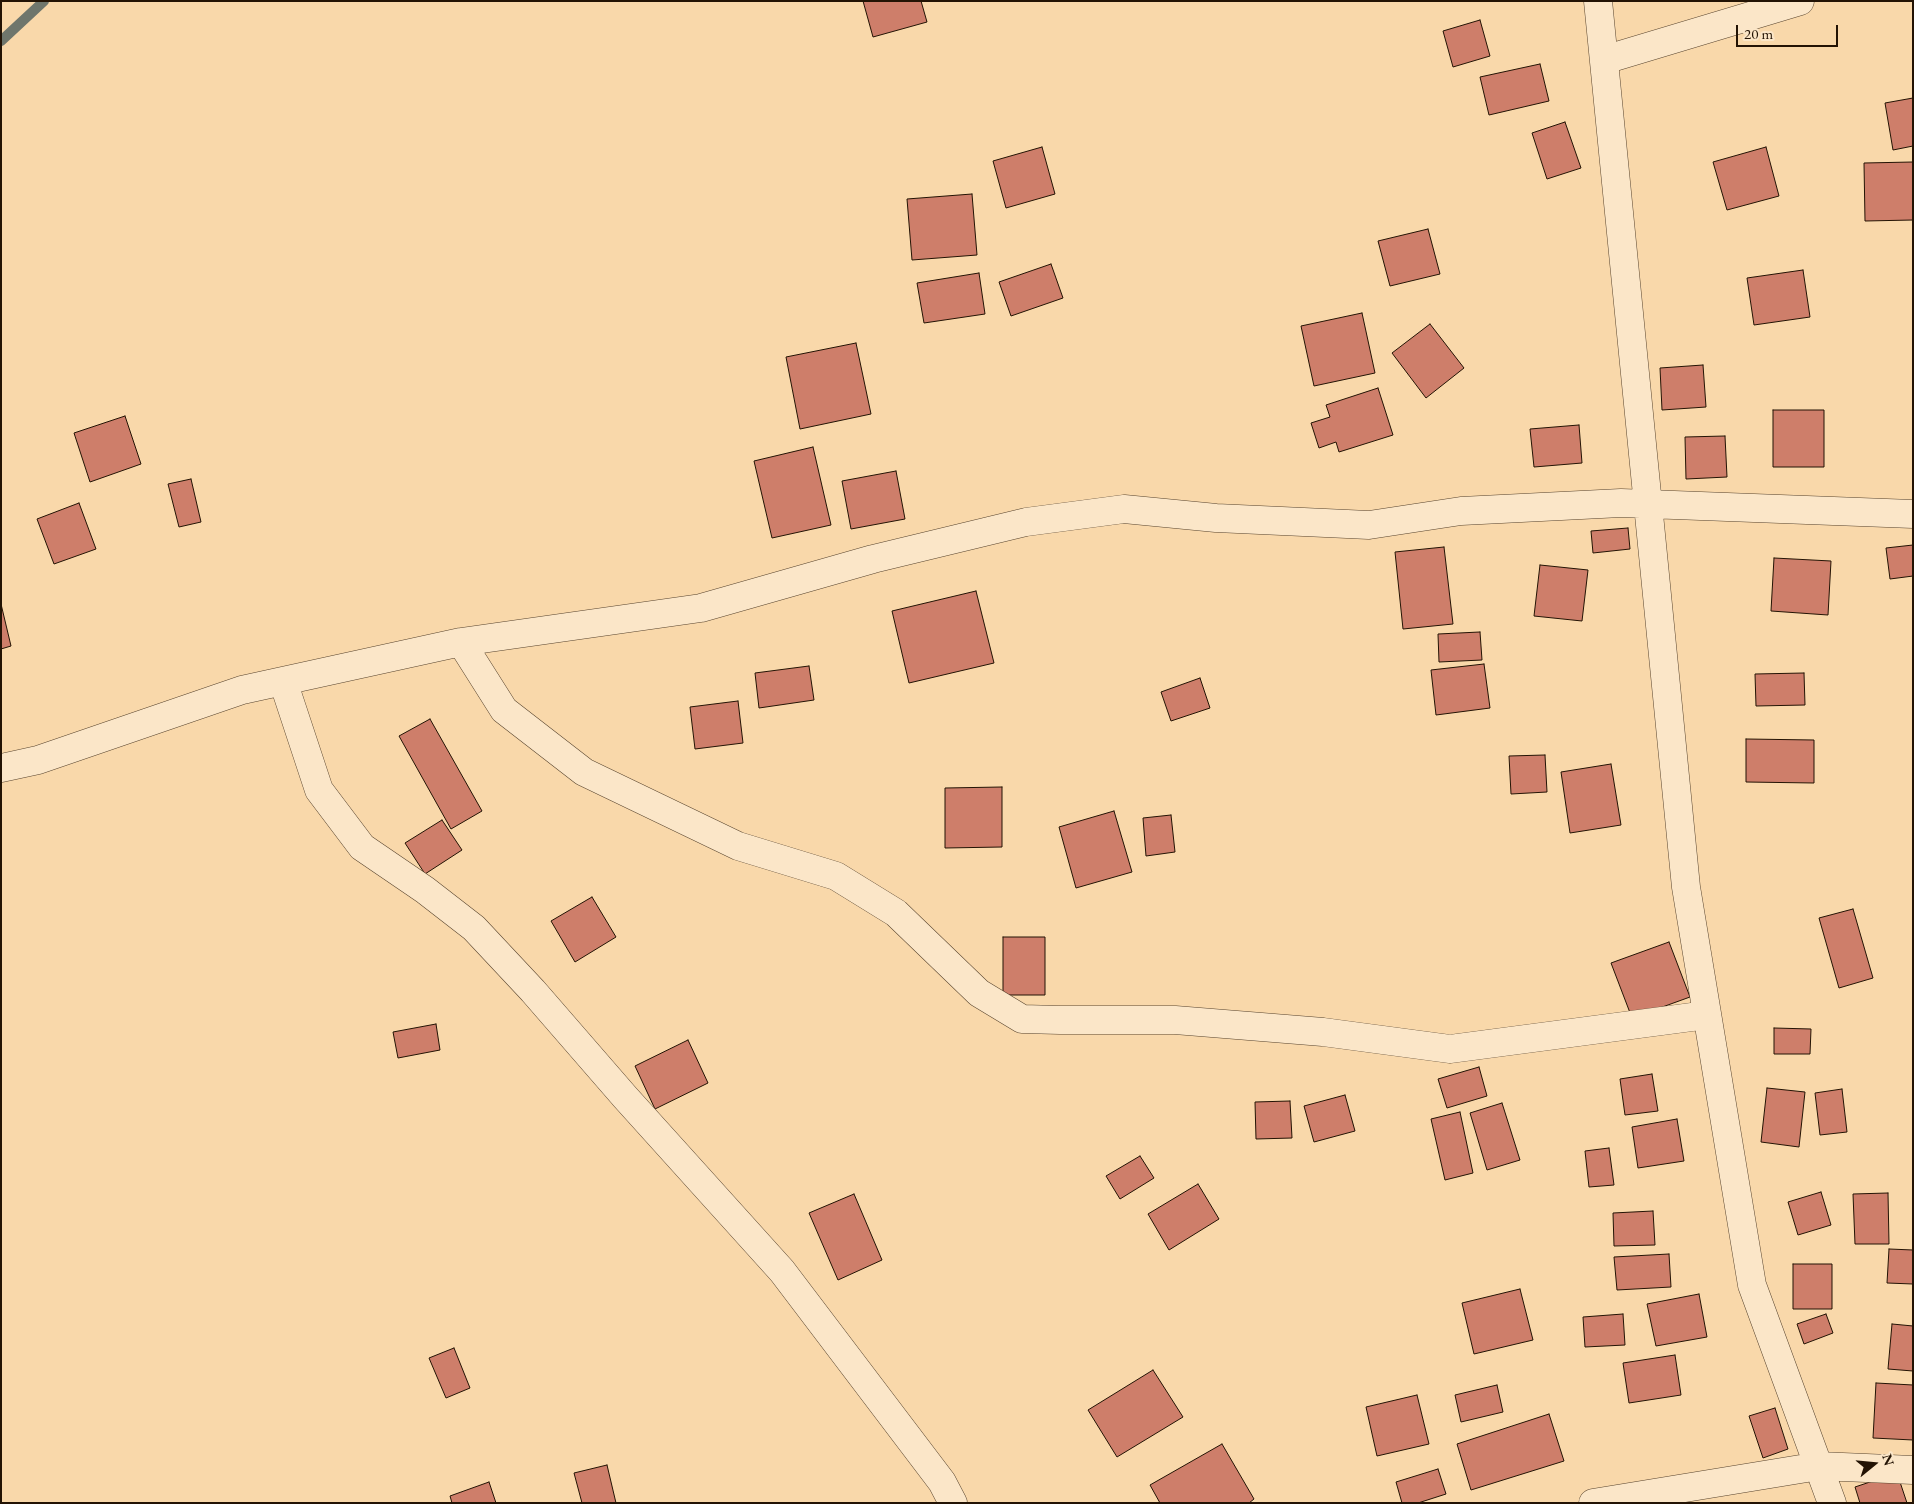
<!DOCTYPE html>
<html>
<head>
<meta charset="utf-8">
<style>
	body { margin:0 }
	#map { position:relative; width:1914px; height:1504px; overflow:hidden; background:#f9d8aa; font-family:"EB Garamond",serif }
	canvas { display:block }
	.frame { position:absolute; inset:0; border:2px solid #231304; pointer-events:none }
	.north { position:absolute; left:1849px; top:1439px; width:50px; height:50px; -webkit-text-stroke:4px #fbe6c8; paint-order:stroke; rotate:73deg; font-size:14px; font-weight:700; line-height:20px; text-align:center; color:#231304 }
	.north::after { content:''; display:block; margin:auto; width:18px; height:22px; background:#231304; clip-path:polygon(50% 0,100% 100%,50% 72%,0 100%) }
	.scale { position:absolute; left:1736px; top:25px; width:102px; height:22px; box-sizing:border-box; border:2px solid #231304; border-top:0; padding-left:6px; font-size:15px; line-height:18px; white-space:nowrap; color:#231304; -webkit-text-stroke:4px #fbe6c8; paint-order:stroke }
</style>
</head>
<body>
<div id="map">
<canvas width="1914" height="1504"></canvas>
<div class="frame"></div>
<div class="north">N</div>
<div class="scale">20 m</div>
</div>
<script>
const ctx = document.querySelector('canvas').getContext('2d');
ctx.lineJoin = 'round';
function toPath(rows) {
  const path = new Path2D();
  for (const r of rows) {
    path.moveTo(r[0], r[1]);
    for (let i = 2; i < r.length; i += 2) path.lineTo(r[i], r[i + 1]);
  }
  return path;
}
function strokePath(path, color, width, dash) {
  ctx.strokeStyle = color;
  ctx.lineWidth = width;
  ctx.lineCap = dash ? 'butt' : 'round';
  ctx.setLineDash(dash || []);
  ctx.stroke(path);
}
function fillPath(path, color) {
  ctx.fillStyle = color;
  ctx.fill(path, 'evenodd');
}
const stream = toPath([
	[1,41,44,1]
]);
const building = toPath([
	[863,1,921,1,927,22,873,37,863,1],
	[1480,20,1490,56,1453,67,1443,31,1480,20],
	[1540,64,1549,101,1489,115,1480,77,1540,64],
	[1913,98,1913,146,1893,150,1885,103,1913,98],
	[1565,122,1581,168,1547,179,1532,133,1565,122],
	[1042,147,1055,194,1006,208,993,161,1042,147],
	[1766,147,1779,196,1727,210,1713,162,1766,147],
	[1913,162,1913,220,1865,221,1864,163,1913,162],
	[972,194,977,255,912,260,907,199,972,194],
	[1428,229,1440,274,1390,286,1378,241,1428,229],
	[1051,264,1063,298,1011,316,999,282,1051,264],
	[1803,270,1810,317,1754,325,1747,278,1803,270],
	[979,273,985,314,924,323,917,283,979,273],
	[1362,313,1375,373,1314,386,1301,326,1362,313],
	[1430,324,1464,368,1426,398,1392,353,1430,324],
	[856,343,871,414,800,429,786,357,856,343],
	[1703,365,1706,407,1662,410,1660,368,1703,365],
	[1378,388,1393,435,1339,452,1336,442,1319,448,1311,423,1330,417,1326,405,1378,388],
	[1773,410,1824,410,1824,467,1773,467,1773,410],
	[125,416,141,464,90,482,74,433,125,416],
	[1579,425,1582,463,1534,467,1530,429,1579,425],
	[1725,436,1727,477,1686,479,1685,437,1725,436],
	[813,447,831,525,772,538,754,461,813,447],
	[896,471,905,519,851,529,842,481,896,471],
	[191,479,201,522,179,527,168,484,191,479],
	[79,503,96,549,54,564,37,519,79,503],
	[1628,528,1630,549,1593,553,1591,531,1628,528],
	[1913,545,1913,576,1890,579,1886,548,1913,545],
	[1444,547,1453,624,1403,629,1395,552,1444,547],
	[1774,558,1831,561,1828,615,1771,611,1774,558],
	[1540,565,1588,570,1582,621,1534,616,1540,565],
	[976,591,994,663,909,683,892,611,976,591],
	[1,604,11,646,1,649,1,604],
	[1480,632,1482,660,1439,662,1438,634,1480,632],
	[1484,664,1490,708,1436,715,1431,670,1484,664],
	[809,666,814,700,759,708,755,673,809,666],
	[1804,673,1805,705,1756,706,1755,674,1804,673],
	[1200,678,1210,708,1171,721,1161,692,1200,678],
	[738,701,743,743,695,749,690,707,738,701],
	[430,719,482,811,451,829,399,736,430,719],
	[1746,739,1814,740,1814,783,1746,782,1746,739],
	[1545,755,1547,792,1511,794,1509,756,1545,755],
	[1611,764,1621,825,1570,833,1561,772,1611,764],
	[1002,787,1002,847,945,848,945,788,1002,787],
	[1114,811,1132,872,1076,888,1059,827,1114,811],
	[1171,815,1175,852,1146,856,1143,818,1171,815],
	[442,820,462,850,425,874,405,843,442,820],
	[592,897,616,937,575,962,551,921,592,897],
	[1853,909,1873,978,1839,988,1819,918,1853,909],
	[1003,937,1045,937,1045,995,1003,995,1003,937],
	[1669,942,1690,997,1632,1018,1611,963,1669,942],
	[436,1024,440,1050,398,1058,393,1032,436,1024],
	[1774,1028,1811,1029,1810,1054,1774,1054,1774,1028],
	[688,1040,708,1083,655,1109,635,1066,688,1040],
	[1479,1067,1487,1096,1447,1108,1438,1079,1479,1067],
	[1652,1074,1658,1111,1625,1115,1620,1079,1652,1074],
	[1767,1088,1805,1092,1799,1147,1761,1142,1767,1088],
	[1842,1089,1847,1132,1820,1135,1815,1093,1842,1089],
	[1345,1095,1355,1131,1314,1142,1304,1106,1345,1095],
	[1290,1101,1292,1138,1256,1139,1255,1102,1290,1101],
	[1502,1103,1520,1160,1487,1170,1470,1113,1502,1103],
	[1460,1112,1473,1173,1445,1180,1431,1119,1460,1112],
	[1677,1119,1684,1161,1638,1168,1632,1127,1677,1119],
	[1609,1148,1614,1185,1589,1187,1585,1151,1609,1148],
	[1140,1156,1154,1178,1120,1199,1106,1176,1140,1156],
	[1198,1184,1219,1219,1169,1250,1148,1214,1198,1184],
	[1821,1192,1831,1225,1798,1235,1788,1202,1821,1192],
	[1888,1193,1889,1244,1855,1244,1853,1194,1888,1193],
	[854,1194,882,1260,838,1280,809,1213,854,1194],
	[1653,1211,1655,1245,1614,1246,1613,1213,1653,1211],
	[1889,1249,1913,1250,1913,1284,1887,1283,1889,1249],
	[1669,1254,1671,1287,1617,1290,1614,1257,1669,1254],
	[1793,1264,1832,1264,1832,1309,1793,1309,1793,1264],
	[1520,1289,1533,1340,1474,1354,1462,1303,1520,1289],
	[1699,1294,1707,1337,1656,1346,1647,1304,1699,1294],
	[1623,1314,1625,1345,1585,1347,1583,1317,1623,1314],
	[1826,1314,1833,1333,1804,1344,1797,1324,1826,1314],
	[1892,1324,1913,1326,1913,1371,1888,1369,1892,1324],
	[454,1348,470,1388,446,1398,429,1358,454,1348],
	[1675,1355,1681,1395,1629,1403,1623,1363,1675,1355],
	[1153,1370,1183,1417,1117,1457,1088,1410,1153,1370],
	[1876,1383,1913,1385,1913,1440,1873,1438,1876,1383],
	[1497,1385,1503,1412,1461,1422,1455,1395,1497,1385],
	[1417,1395,1429,1444,1377,1456,1366,1407,1417,1395],
	[1775,1408,1788,1449,1763,1458,1749,1416,1775,1408],
	[1549,1414,1564,1461,1471,1490,1457,1444,1549,1414],
	[1222,1444,1254,1499,1249,1503,1160,1503,1150,1485,1222,1444],
	[607,1465,616,1503,582,1503,574,1473,607,1465],
	[1438,1469,1446,1494,1418,1503,1402,1503,1396,1482,1438,1469],
	[1897,1473,1907,1503,1860,1503,1855,1487,1897,1473],
	[489,1482,496,1503,452,1503,450,1496,489,1482]
]);
const minor = toPath([
	[1598,1,1686,887,1752,1285,1832,1503],
	[1604,60,1800,1],
	[461,642,504,710,584,772,738,846,836,876,896,913,979,993,1022,1019,1060,1020,1175,1020,1323,1032,1450,1049,1707,1015],
	[283,681,319,790,362,847,425,890,474,928,533,991,625,1097,782,1271,942,1482,953,1503],
	[1,768,38,760,242,690,461,642,701,608,873,559,1026,522,1124,509,1216,518,1369,525,1461,511,1621,503,1913,514],
	[1593,1503,1819,1466,1913,1470]
]);
strokePath(stream, '#6f766c', 10);
fillPath(building, '#ce7e6a');
strokePath(building, '#231304', 1);
strokePath(minor, '#58442e', 29);
strokePath(minor, '#fbe6c8', 28);
</script>
</body>
</html>
